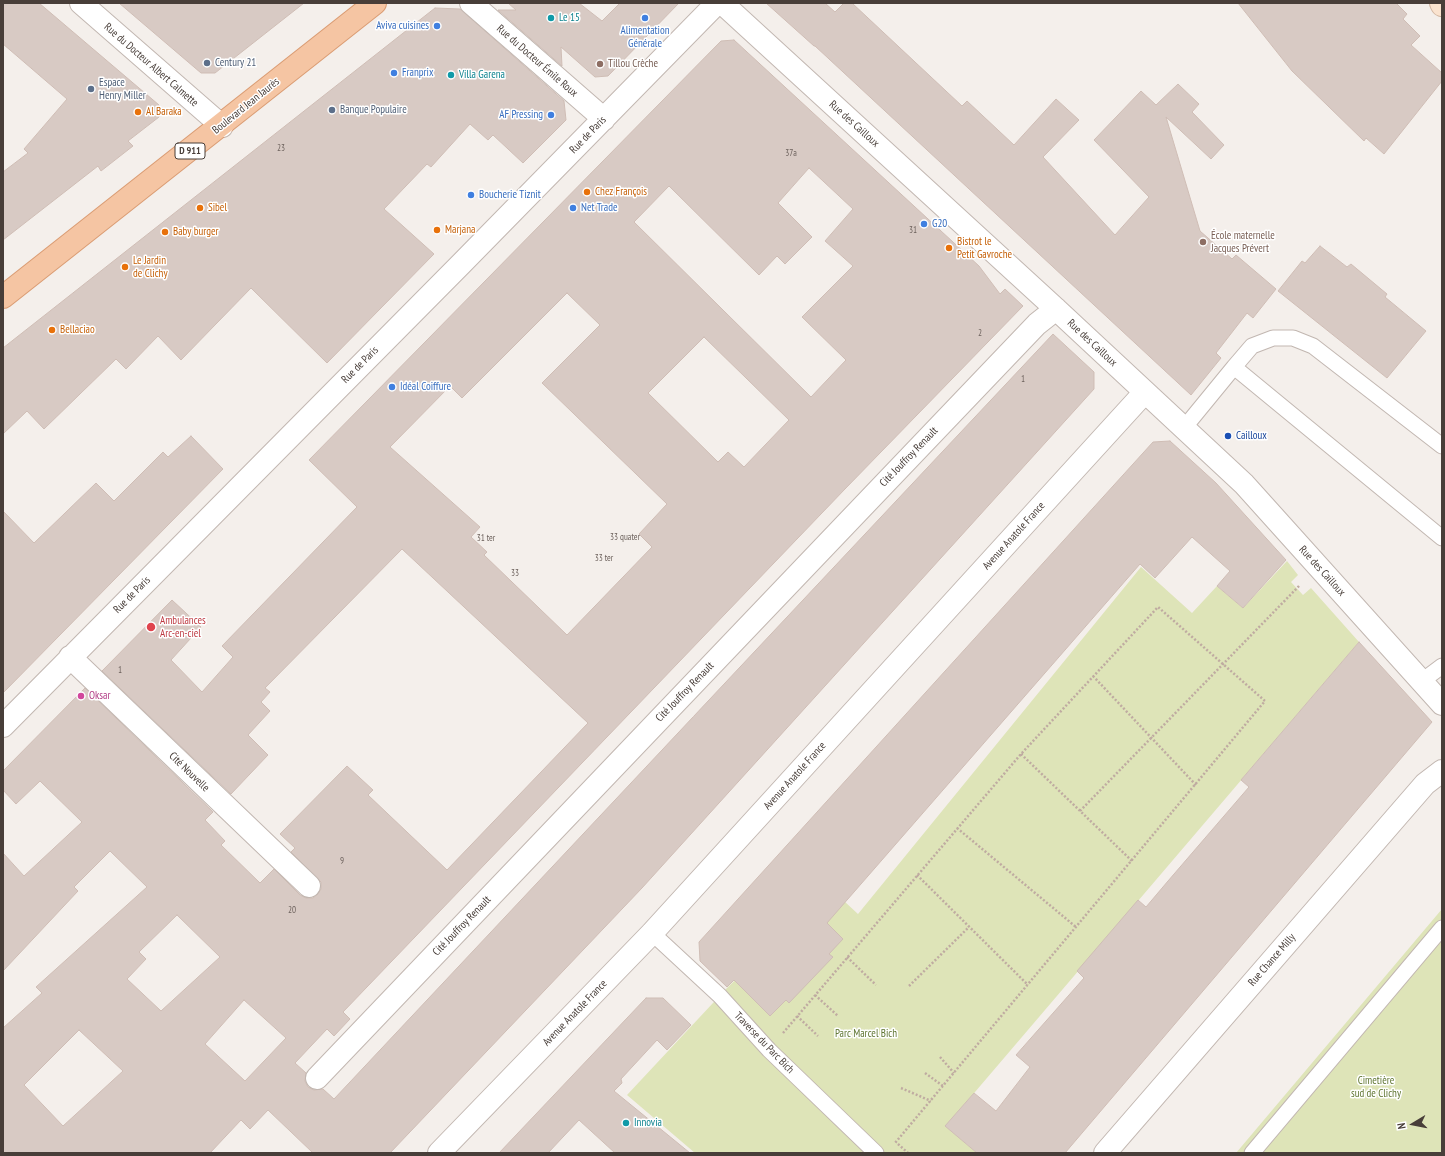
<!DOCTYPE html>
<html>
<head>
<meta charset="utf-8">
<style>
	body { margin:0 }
	#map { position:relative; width:1445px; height:1156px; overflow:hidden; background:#f4efeb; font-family:"PT Sans Narrow",sans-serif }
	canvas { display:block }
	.frame { position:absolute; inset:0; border:4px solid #483e39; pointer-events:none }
	.north { position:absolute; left:1393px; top:1104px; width:40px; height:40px; -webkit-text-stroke:3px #fff; paint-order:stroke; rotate:260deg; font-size:11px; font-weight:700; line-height:16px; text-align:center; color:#483e39 }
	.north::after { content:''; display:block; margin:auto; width:14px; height:18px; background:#483e39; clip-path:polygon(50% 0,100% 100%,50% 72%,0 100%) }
</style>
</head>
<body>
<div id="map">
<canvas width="1445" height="1156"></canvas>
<div class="frame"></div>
<div class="north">N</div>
</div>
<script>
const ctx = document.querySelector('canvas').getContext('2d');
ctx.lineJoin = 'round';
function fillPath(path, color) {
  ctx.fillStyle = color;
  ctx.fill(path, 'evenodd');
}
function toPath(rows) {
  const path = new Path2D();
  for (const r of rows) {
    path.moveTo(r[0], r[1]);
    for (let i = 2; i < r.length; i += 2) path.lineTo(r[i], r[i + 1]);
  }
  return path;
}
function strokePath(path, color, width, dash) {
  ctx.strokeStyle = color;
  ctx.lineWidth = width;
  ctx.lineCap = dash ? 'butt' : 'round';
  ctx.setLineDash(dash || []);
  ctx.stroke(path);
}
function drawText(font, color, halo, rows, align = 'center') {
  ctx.font = font + ' "PT Sans Narrow",sans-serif';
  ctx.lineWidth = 3;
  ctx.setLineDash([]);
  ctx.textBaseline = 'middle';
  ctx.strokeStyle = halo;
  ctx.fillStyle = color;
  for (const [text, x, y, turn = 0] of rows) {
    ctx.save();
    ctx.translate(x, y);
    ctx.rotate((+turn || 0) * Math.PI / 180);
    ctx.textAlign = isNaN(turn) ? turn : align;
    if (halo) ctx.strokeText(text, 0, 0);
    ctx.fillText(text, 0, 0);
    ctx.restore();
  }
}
const green = toPath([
	[1287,561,1298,575,1291,582,1303,595,1311,588,1359,642,946,1126,977,1153,695,1153,627,1095,727,988,830,888,858,914,1141,567,1192,613,1217,586,1243,608],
	[1442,909,1442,1153,1236,1153]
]);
const building = toPath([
	[3,3,39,3,159,105,159,117,128,141,133,146,101,171,98,166,3,240,3,172,28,153,24,149,67,99,3,44,3,3],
	[119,3,304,3,215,73,201,73,119,3],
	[508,3,579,3,602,21,620,3,679,3,608,76,595,77,561,47,562,66,498,10,516,10,508,3],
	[766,3,825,3,835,12,844,3,852,3,962,106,967,101,1014,145,1056,99,1079,120,1043,157,1115,235,1149,197,1094,140,1141,91,1156,105,1178,84,1199,104,1192,112,1224,145,1211,159,1166,117,1200,231,1232,259,1236,255,1276,289,1253,318,1247,313,1216,353,1221,358,1191,395,815,46,814,46,766,3],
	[1238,3,1396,3,1407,14,1403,19,1420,36,1411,45,1442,73,1442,81,1384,154,1366,138,1364,141,1292,71,1238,3],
	[435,8,460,9,564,101,566,120,523,163,493,135,488,140,470,124,431,167,427,164,384,209,434,254,327,363,251,288,181,360,158,336,126,369,116,359,44,429,27,411,3,434,3,348,435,8],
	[734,40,979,266,1000,294,1005,289,1023,306,845,489,343,1012,350,1019,334,1036,327,1029,295,1063,306,1073,305,1081,308,1087,314,1090,323,1089,334,1099,1053,334,1094,372,1094,389,642,888,390,1153,313,1153,268,1110,250,1129,241,1120,210,1153,3,1153,3,1028,42,993,36,987,147,887,110,851,74,887,78,891,3,971,3,853,24,876,82,822,40,781,16,804,3,790,3,771,85,688,213,812,205,820,225,841,221,845,260,883,274,869,300,895,306,898,313,898,318,894,321,889,321,882,291,852,295,848,280,834,347,766,373,790,368,795,447,870,588,723,402,549,265,688,270,692,261,702,270,711,248,735,268,755,231,794,102,671,172,600,201,627,171,660,202,692,233,657,222,646,357,507,309,460,721,41,734,40],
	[809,168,853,209,825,241,853,266,802,317,846,360,811,397,634,222,669,186,759,275,777,256,785,264,812,237,778,203,809,168],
	[567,293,600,325,542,383,667,504,639,534,652,547,567,635,484,555,487,552,471,537,480,527,390,447,450,386,462,398,567,293],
	[704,337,789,420,744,467,728,452,718,462,648,393,704,337],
	[177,915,220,957,161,1011,127,979,146,959,139,952,177,915],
	[244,1000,286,1038,245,1081,205,1044,244,1000],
	[79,1030,123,1071,63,1126,24,1085,79,1030],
	[1320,246,1347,267,1351,264,1387,294,1385,297,1426,331,1387,378,1278,291,1302,261,1305,263,1320,246],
	[191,436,223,469,3,693,3,511,34,543,96,483,114,501,163,452,168,457,191,436],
	[1170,441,1216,483,1286,560,1243,608,1217,586,1230,571,1192,537,1155,578,1140,564,827,923,843,939,829,954,833,957,789,1003,786,1000,770,1016,734,980,727,987,700,961,699,942,1153,442,1170,441],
	[1359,642,1432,722,1065,1153,977,1153,945,1126,974,1093,996,1111,1030,1067,1016,1055,1084,978,1077,971,1138,900,1146,907,1168,881,1249,787,1241,780,1359,642],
	[646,998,663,998,691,1025,667,1050,657,1040,621,1079,622,1083,614,1091,690,1153,615,1153,579,1120,548,1153,499,1153,646,998]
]);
const path = toPath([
	[1093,676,1196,785],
	[1021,754,1132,861],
	[1080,811,1300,585],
	[957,828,1076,927],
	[917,875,1028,985],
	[847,957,876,985],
	[909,986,969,927],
	[815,995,838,1016],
	[797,1016,818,1036],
	[783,1033,1021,754,1158,607,1265,701,895,1143],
	[940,1057,954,1073],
	[925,1073,943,1086],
	[901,1088,931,1101],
	[898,1144,908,1153]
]);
const service = toPath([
	[1234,367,1252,346,1273,338,1293,338,1313,346,1442,446],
	[1184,428,1234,367,1442,538],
	[1422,681,1442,666],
	[652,933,720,996,769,1050,876,1153],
	[1252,1153,1442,928]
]);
const minor = toPath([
	[81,3,222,126],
	[471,3,604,119],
	[722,3,1056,309,1244,484,1442,704],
	[70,657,309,886],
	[3,726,462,263,717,3],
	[317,1078,1037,324,1056,309],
	[439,1153,652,933,1145,392],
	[1105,1153,1425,784,1442,771]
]);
const secondary = toPath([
	[1441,3,1442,5]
]);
const primary = toPath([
	[3,297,375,3]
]);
const markers = [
	[551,18,4,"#0f9aa8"],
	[645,18,4,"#3f7fe0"],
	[437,26,4,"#3f7fe0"],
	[207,63,4,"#5c6f8a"],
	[600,64,4,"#8d6e63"],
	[394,73,4,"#3f7fe0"],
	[451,75,4,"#0f9aa8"],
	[91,89,4,"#5c6f8a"],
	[332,110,4,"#5c6f8a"],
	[138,112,4,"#e8710a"],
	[551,115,4,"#3f7fe0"],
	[587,192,4,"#e8710a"],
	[471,195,4,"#3f7fe0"],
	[200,208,4,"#e8710a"],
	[573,208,4,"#3f7fe0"],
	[924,224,4,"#3f7fe0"],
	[437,230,4,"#e8710a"],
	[165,232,4,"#e8710a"],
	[1203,242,4,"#8d6e63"],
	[949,248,4,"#e8710a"],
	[125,267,4,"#e8710a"],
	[52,330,4,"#e8710a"],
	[392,387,4,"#3f7fe0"],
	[1228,436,4,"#1a4fb4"],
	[151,627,5,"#e0444e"],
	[81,696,4,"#d1479c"],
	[626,1123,4,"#0f9aa8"]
];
const numberNames = [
	["23",281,148],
	["37a",791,153],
	["31",913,230],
	["2",980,333],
	["1",1023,379],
	["33 quater",625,537],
	["31 ter",486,538],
	["33 ter",604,558],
	["33",515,573],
	["1",120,670],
	["9",342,861],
	["20",292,910]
];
const shields = [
	[190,151,30]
];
const shieldNames = [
	["D 911",190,151]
];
const cultureNames = [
	["Le 15",559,18],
	["Villa Garena",459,75],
	["Innovia",634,1123]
];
const shopNames = [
	["Aviva cuisines",429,26,"right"],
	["Alimentation",645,31,"center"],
	["Générale",645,44,"center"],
	["Franprix",402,73],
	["AF Pressing",543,115,"right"],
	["Boucherie Tiznit",479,195],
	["Net Trade",581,208],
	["G20",932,224],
	["Idéal Coiffure",400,387]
];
const streetNames = [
	["Rue du Docteur Émile Roux",537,61,41],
	["Rue du Docteur Albert Calmette",151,65,41],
	["Boulevard Jean Jaurès",246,106,-39],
	["Rue des Cailloux",854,124,42],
	["Rue de Paris",588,135,-46],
	["Rue des Cailloux",1092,343,43],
	["Rue de Paris",360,365,-45],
	["Cité Jouffroy Renault",909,457,-46],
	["Avenue Anatole France",1014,536,-48],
	["Rue des Cailloux",1322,571,48],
	["Rue de Paris",132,595,-45],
	["Cité Jouffroy Renault",685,692,-46],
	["Cité Nouvelle",189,772,44],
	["Avenue Anatole France",795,776,-48],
	["Cité Jouffroy Renault",462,926,-46],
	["Rue Chance Milly",1272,960,-49],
	["Avenue Anatole France",575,1013,-46],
	["Traverse du Parc Bich",764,1043,46]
];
const serviceNames = [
	["Century 21",215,63],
	["Espace",99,83],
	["Henry Miller",99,96],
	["Banque Populaire",340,110]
];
const educationNames = [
	["Tillou Crèche",608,64],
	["École maternelle",1211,236],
	["Jacques Prévert",1211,249]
];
const foodNames = [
	["Al Baraka",146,112],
	["Chez François",595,192],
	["Sibel",208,208],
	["Marjana",445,230],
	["Baby burger",173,232],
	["Bistrot le",957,242],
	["Petit Gavroche",957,255],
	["Le Jardin",133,261],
	["de Clichy",133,274],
	["Bellaciao",60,330]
];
const transitNames = [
	["Cailloux",1236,436]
];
const healthNames = [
	["Ambulances",160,621],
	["Arc-en-ciel",160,634]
];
const hotelNames = [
	["Oksar",89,696]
];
const parkNames = [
	["Parc Marcel Bich",866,1034],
	["Cimetière",1376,1081],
	["sud de Clichy",1376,1094]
];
fillPath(green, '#dee4b8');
fillPath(building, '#d8cac4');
strokePath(building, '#cfbdb5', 1);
strokePath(service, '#c2b7b1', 17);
strokePath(minor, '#c2b7b1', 24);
strokePath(secondary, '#d2b6a1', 24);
strokePath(primary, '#da9c73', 24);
strokePath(path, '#bfaba1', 2.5, [2, 2]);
strokePath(service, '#fff', 15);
strokePath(minor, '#fff', 22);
strokePath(secondary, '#fae3cf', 22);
strokePath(primary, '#f5c5a3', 22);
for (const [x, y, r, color] of markers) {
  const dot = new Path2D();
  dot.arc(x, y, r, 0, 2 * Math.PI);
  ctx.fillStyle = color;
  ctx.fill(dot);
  strokePath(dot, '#fff', 1.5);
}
drawText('9px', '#6c615c', null, numberNames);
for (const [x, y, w] of shields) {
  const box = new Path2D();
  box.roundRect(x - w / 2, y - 8, w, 16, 3);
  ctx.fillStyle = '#fff';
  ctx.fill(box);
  strokePath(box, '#483e39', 1);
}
drawText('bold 10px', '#483e39', null, shieldNames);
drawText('11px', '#0d838f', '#fff', cultureNames, 'left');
drawText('11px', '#366cbe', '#fff', shopNames, 'left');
drawText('11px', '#483e39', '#fff', streetNames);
drawText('11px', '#4e5e75', '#fff', serviceNames, 'left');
drawText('11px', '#785e54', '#fff', educationNames, 'left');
drawText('11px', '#c56008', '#fff', foodNames, 'left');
drawText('11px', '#164399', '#fff', transitNames, 'left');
drawText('11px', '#be3a42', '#fff', healthNames, 'left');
drawText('11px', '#b23c85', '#fff', hotelNames, 'left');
drawText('11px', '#5f7531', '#fff', parkNames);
</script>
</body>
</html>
